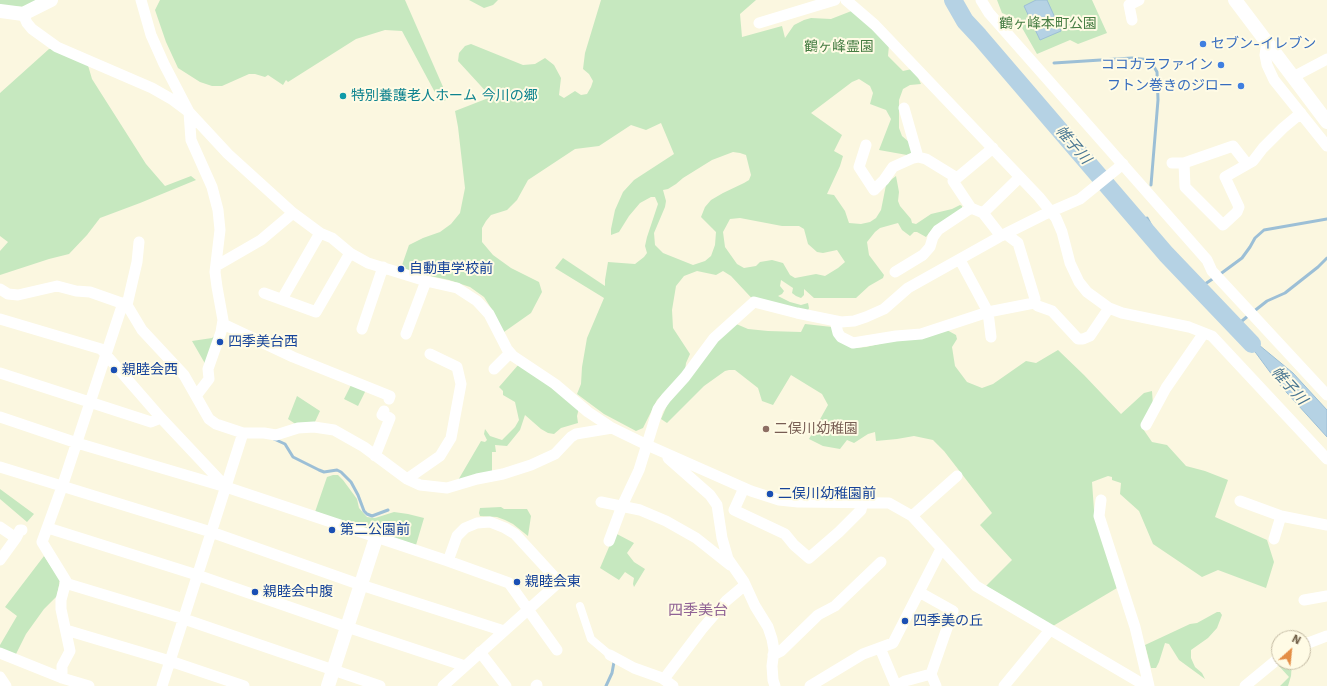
<!DOCTYPE html>
<html>
<head>
<meta charset="utf-8">
<style>
	body { margin:0 }
	#map { position:relative; width:1327px; height:686px; overflow:hidden; background:#fbf7e0; font-family:"Work Sans",sans-serif }
	canvas { display:block }
	.north { position:absolute; left:1271px; top:630px; width:40px; height:40px; box-sizing:border-box; background:#fffbe5; border:1px solid #c6bda6; border-radius:50%; rotate:27deg; font-size:11px; font-weight:700; line-height:16px; text-align:center; color:#716048 }
	.north::after { content:''; display:block; margin:auto; width:14px; height:18px; background:#e48e46; clip-path:polygon(50% 0,100% 100%,50% 72%,0 100%) }
</style>
</head>
<body>
<div id="map">
<canvas width="1327" height="686"></canvas>
<div class="north">N</div>
</div>
<script>
const ctx = document.querySelector('canvas').getContext('2d');
ctx.lineJoin = 'round';
function fillPath(path, color) {
  ctx.fillStyle = color;
  ctx.fill(path, 'evenodd');
}
function toPath(rows) {
  const path = new Path2D();
  for (const r of rows) {
    path.moveTo(r[0], r[1]);
    for (let i = 2; i < r.length; i += 2) path.lineTo(r[i], r[i + 1]);
  }
  return path;
}
function strokePath(path, color, width, dash) {
  ctx.strokeStyle = color;
  ctx.lineWidth = width;
  ctx.lineCap = dash ? 'butt' : 'round';
  ctx.setLineDash(dash || []);
  ctx.stroke(path);
}
function drawText(font, color, halo, rows, align = 'center') {
  ctx.font = font + ' "Work Sans","Noto Sans JP",sans-serif';
  ctx.lineWidth = 4;
  ctx.setLineDash([]);
  ctx.textBaseline = 'middle';
  ctx.strokeStyle = halo;
  ctx.fillStyle = color;
  for (const [text, x, y, turn = 0] of rows) {
    ctx.save();
    ctx.translate(x, y);
    ctx.rotate((+turn || 0) * Math.PI / 180);
    ctx.textAlign = isNaN(turn) ? turn : align;
    if (halo) ctx.strokeText(text, 0, 0);
    ctx.fillText(text, 0, 0);
    ctx.restore();
  }
}
const green = toPath([
	[0,0,42,0,27,7,0,6],
	[160,0,405,0,447,96,445,101,439,100,402,31,385,30,356,39,288,82,286,80,283,85,268,75,265,77,255,74,249,74,222,86,212,86,200,82,178,68,166,42,155,10],
	[469,0,498,0,493,5,484,8],
	[601,0,756,0,740,14,742,37,782,26,785,38,794,25,804,20,811,18,831,19,854,10,889,45,888,56,903,71,912,69,916,73,921,84,910,85,903,89,899,100,899,128,902,136,909,142,915,154,907,155,879,150,891,119,886,110,870,104,873,93,870,86,859,79,852,82,811,113,842,135,834,151,843,156,840,166,827,194,834,195,845,211,849,223,861,224,870,222,876,218,881,210,886,185,892,179,896,176,899,192,898,201,900,206,911,219,912,223,916,224,931,214,952,209,960,205,962,206,962,208,933,228,926,237,917,232,914,232,910,236,902,230,898,223,880,228,875,232,867,242,869,255,884,275,883,278,869,286,856,298,814,298,804,289,804,295,801,298,796,296,792,293,793,288,781,280,780,286,784,291,782,294,778,296,790,302,801,305,808,303,809,308,807,313,759,306,731,276,723,271,716,275,697,271,684,276,676,286,672,310,673,328,690,354,686,363,685,371,657,400,643,428,636,431,604,414,577,394,581,384,582,367,587,338,604,298,555,268,563,258,605,286,605,280,608,262,635,264,644,257,647,253,645,246,647,237,658,204,655,197,651,197,640,203,629,216,619,232,611,235,611,229,615,210,623,192,634,180,674,154,661,123,646,130,631,125,599,146,575,149,528,180,517,200,507,210,491,215,486,221,482,228,482,242,493,255,511,268,539,282,542,292,531,313,504,332,491,308,484,297,470,287,449,280,425,275,401,268,409,245,423,238,440,232,451,224,460,213,465,188,458,127,455,111,491,97,458,61,459,53,465,46,471,44,523,65,535,64,545,58,554,65,561,78,559,95,564,98,575,91,581,95,587,94,591,87,593,81,589,74,583,69,585,53],
	[733,152,740,153,746,155,751,175,749,180,744,183,723,193,711,200,705,207,701,217,716,232,715,245,711,256,705,261,693,265,663,253,655,245,654,233,665,207,666,201,663,190,668,189,676,184,683,178,712,160],
	[740,218,782,226,799,226,804,229,808,244,817,252,823,253,837,250,845,262,838,268,825,276,816,274,795,278,790,275,783,263,772,260,760,262,756,266,744,268,737,264,725,247,723,232,730,219],
	[997,0,1092,0,1107,33,1078,44,1070,40,1037,54,1017,19,1002,13],
	[49,49,52,49,87,62,92,79,146,164,165,186,191,176,196,180,140,203,100,218,87,235,69,254,49,259,0,275,0,251,8,242,0,236,0,93],
	[734,323,748,329,768,331,801,332,805,324,832,327,855,348,866,347,945,329,956,335,957,339,952,347,955,366,967,382,982,388,993,384,1026,361,1036,363,1058,350,1084,375,1121,414,1144,393,1152,391,1153,405,1141,426,1152,442,1167,445,1186,466,1205,471,1228,480,1215,517,1267,540,1274,562,1266,588,1218,570,1202,577,1153,544,1139,511,1120,494,1121,483,1112,480,1112,477,1108,476,1092,482,1094,510,1117,588,1053,626,986,586,1012,560,980,525,992,513,944,451,933,440,914,436,897,439,876,441,875,432,868,434,854,443,847,440,840,449,823,446,809,439,828,405,822,394,791,375,773,405,762,401,758,388,735,370,729,370,725,371,704,386,667,423,661,419,668,403,716,340],
	[217,334,207,367,192,341,212,338],
	[519,364,579,408,577,416,578,423,561,428,554,434,548,433,541,429,525,415,520,430,507,446,495,445,496,452,492,452,492,474,457,482,481,441,485,442,487,440,484,434,485,429,490,436,502,440,515,427,519,420,515,402,503,395,503,391,499,387],
	[352,383,366,390,358,406,344,399],
	[297,396,320,411,314,424,297,425,288,419],
	[333,475,338,475,343,480,357,499,359,508,367,517,375,518,394,512,408,514,424,518,416,545,315,512,327,477],
	[0,489,34,514,27,522,0,499],
	[501,507,504,509,527,509,531,516,528,536,513,524,505,520,497,517,480,516,479,513,480,508],
	[615,533,634,543,627,553,634,562,645,569,634,587,633,584,634,578,625,572,619,580,600,568],
	[44,556,60,580,57,596,44,609,26,634,15,656,0,648,0,645,17,616,5,607],
	[1217,612,1220,612,1222,615,1217,628,1208,638,1191,650,1191,658,1195,667,1202,673,1205,679,1179,660,1169,644,1165,643,1159,662,1156,668,1151,668,1145,645,1190,624,1197,623],
	[1281,662,1292,662,1291,676,1288,686,1280,686,1289,677,1278,665]
]);
const water = toPath([
	[1036,0,1047,0,1061,31,1040,40,1024,6,1036,0],
	[1236,326,1293,373,1327,410,1327,437,1278,383,1236,326]
]);
const stream = toPath([
	[979,36,1001,54],
	[1054,63,1132,58,1150,60,1157,72,1158,100,1151,185],
	[1147,218,1166,254],
	[1219,275,1242,258,1250,247,1255,238,1264,230,1327,219],
	[1199,288,1214,278],
	[1253,312,1267,301,1285,293,1318,267,1327,258],
	[1236,326,1249,315],
	[274,439,285,444,293,457,319,470,324,472,337,470,341,472,351,482,358,495,364,511,367,514,372,516,388,510],
	[606,686,612,673,614,662]
]);
const river = toPath([
	[953,0,965,21,979,36,1166,254,1252,344]
]);
const pedestrian = toPath([
	[580,606,591,639,610,655]
]);
const minor = toPath([
	[141,0,151,35,164,64,189,112,228,154,293,213,320,233,332,238,350,253,368,263,426,281,457,288,477,301,489,314,507,349,513,356,555,384,588,412,612,428,647,445,751,491,779,500,798,502,889,503,912,516,976,586,1146,686],
	[846,0,875,25,1039,197,1056,218,1062,232,1070,263,1079,282,1087,292,1109,308,1122,313,1189,327,1212,336,1327,459],
	[981,0,989,13,1207,260,1212,271,1327,395],
	[23,14,27,23,32,29,57,47,152,88,173,100,189,112,191,140,212,187,218,210,220,230,215,272,217,287,223,320,221,332,208,369,209,379,196,396],
	[1132,20,1129,5,1139,0],
	[759,23,835,0],
	[1267,41,1265,55,1267,65,1274,80,1327,146],
	[1293,77,1327,59],
	[904,108,918,157],
	[866,145,859,167,874,190,884,180,893,167,913,158,918,157,926,159,957,178,993,148],
	[1172,163,1184,163,1233,146,1247,164],
	[1184,163,1185,187,1223,225,1237,212,1239,207,1225,177,1253,161,1263,148,1283,128,1301,113],
	[957,178,953,181,971,208,983,213,1001,236],
	[983,213,1020,177],
	[1006,234,1018,243,1035,299,1034,303,1038,306,1052,311,1078,339,1083,339,1090,336,1109,308],
	[960,260,988,312,991,337],
	[216,266,261,240,293,213],
	[895,272,923,255,930,247,933,237,938,230,971,208],
	[0,289,8,294,18,295,57,286,76,291,90,292,127,305,142,330,184,375,209,419,216,424,243,433,264,433,276,435,298,428,314,427,334,430,364,447,407,479,420,485,447,488,477,479,503,474,531,465,555,454,571,437,576,434,612,428],
	[264,293,316,312,350,253],
	[282,299,320,233],
	[127,305,137,262,139,242],
	[0,319,101,349,161,418,226,487],
	[835,321,838,333,841,337,853,343,896,336,921,334,988,312,1034,303],
	[223,324,293,357,390,396,389,399],
	[362,329,383,267],
	[406,334,426,281],
	[494,369,510,353],
	[0,373,151,422,161,418],
	[0,417,77,443,226,487,448,561,509,583,557,650],
	[1146,425,1166,388,1204,333],
	[375,456,390,418,382,415,384,411],
	[668,458,710,495,717,505,722,538,728,559,744,582,755,606,768,627,772,639,774,650,772,666,773,680,775,686],
	[0,467,211,532,361,585,504,631],
	[407,479,440,456,451,438,461,384,457,367,430,354],
	[744,488,734,510,785,534,794,545,809,558,839,532,861,510,863,502],
	[1101,500,1099,516,1135,627,1149,686],
	[1240,501,1281,516],
	[601,502,640,510,666,521,696,538,730,565],
	[912,516,957,476],
	[0,527,16,538,20,530,22,530],
	[48,528,197,575,347,627,465,666],
	[1274,539,1281,516,1327,525],
	[609,541,622,506,639,470,658,409,666,398,685,377,714,338,754,302,797,313,841,322,854,321,866,317,884,309,908,288,1001,236,1043,215,1080,199,1123,164],
	[0,560,16,538],
	[65,583,184,619,380,686],
	[1304,600,1327,596],
	[66,630,170,661,244,686],
	[1303,645,1327,636],
	[880,648,896,686,905,681,931,674,953,611,919,592],
	[480,652,506,686],
	[0,653,62,678,89,686],
	[610,655,634,668,662,678,673,686],
	[773,655,781,651,818,615,835,606,881,562],
	[931,674,936,686],
	[0,677,6,686],
	[62,678,62,666,70,651,61,609,61,600,66,581,42,542,62,487,123,303],
	[664,679,702,629,726,601,745,585],
	[162,686,243,433],
	[443,686,559,582,515,534,505,528,490,522,477,523,465,528,457,536,448,561],
	[536,686,537,685],
	[810,686,863,654,893,643,941,549],
	[1004,686,1050,630],
	[1245,686,1279,658]
]);
const tertiary = toPath([
	[1235,0,1327,122],
	[0,11,23,14,51,0],
	[328,686,376,538]
]);
const markers = [
	[1203,44,4,"#3f7fe0"],
	[1221,65,4,"#3f7fe0"],
	[1241,86,4,"#3f7fe0"],
	[343,96,4,"#0f9aa8"],
	[401,269,4,"#1a4fb4"],
	[220,342,4,"#1a4fb4"],
	[114,370,4,"#1a4fb4"],
	[766,429,4,"#8d6e63"],
	[770,494,4,"#1a4fb4"],
	[332,530,4,"#1a4fb4"],
	[517,582,4,"#1a4fb4"],
	[255,592,4,"#1a4fb4"],
	[905,621,4,"#1a4fb4"]
];
const parkNames = [
	["鶴ヶ峰本町公園",1048,24],
	["鶴ヶ峰霊園",839,47]
];
const shopNames = [
	["セブン-イレブン",1211,44,"left"],
	["ココカラファイン",1213,65],
	["フトン巻きのジロー",1233,86]
];
const cultureNames = [
	["特別養護老人ホーム 今川の郷",351,96]
];
const transitNames = [
	["自動車学校前",409,269],
	["四季美台西",228,342],
	["親睦会西",122,370],
	["二俣川幼稚園前",778,494],
	["第二公園前",340,530],
	["親睦会東",525,582],
	["親睦会中腹",263,592],
	["四季美の丘",913,621]
];
const educationNames = [
	["二俣川幼稚園",774,429]
];
const waterNames = [
	["帷子川",1073,145,49],
	["帷子川",1289,386,48]
];
const neighbourhoodNames = [
	["四季美台",698,611]
];
fillPath(green, '#c6e8bf');
fillPath(water, '#b5d2e4');
strokePath(water, '#9cbfd6', 1);
strokePath(stream, '#9cbfd6', 3);
strokePath(river, '#b5d2e4', 18);
strokePath(pedestrian, '#fff', 8);
strokePath(minor, '#fff', 11);
strokePath(tertiary, '#fff', 14);
for (const [x, y, r, color] of markers) {
  const dot = new Path2D();
  dot.arc(x, y, r, 0, 2 * Math.PI);
  ctx.fillStyle = color;
  ctx.fill(dot);
  strokePath(dot, '#fffbe5', 1.5);
}
drawText('14px', '#467d43', '#fffbe5', parkNames);
drawText('14px', '#366cbe', '#fffbe5', shopNames, 'right');
drawText('14px', '#0d838f', '#fffbe5', cultureNames, 'left');
drawText('14px', '#164399', '#fffbe5', transitNames, 'left');
drawText('14px', '#785e54', '#fffbe5', educationNames, 'left');
drawText('italic 15px', '#487592', '#fffbe5', waterNames);
drawText('15px', '#906395', '#fffbe5', neighbourhoodNames);
</script>
</body>
</html>
